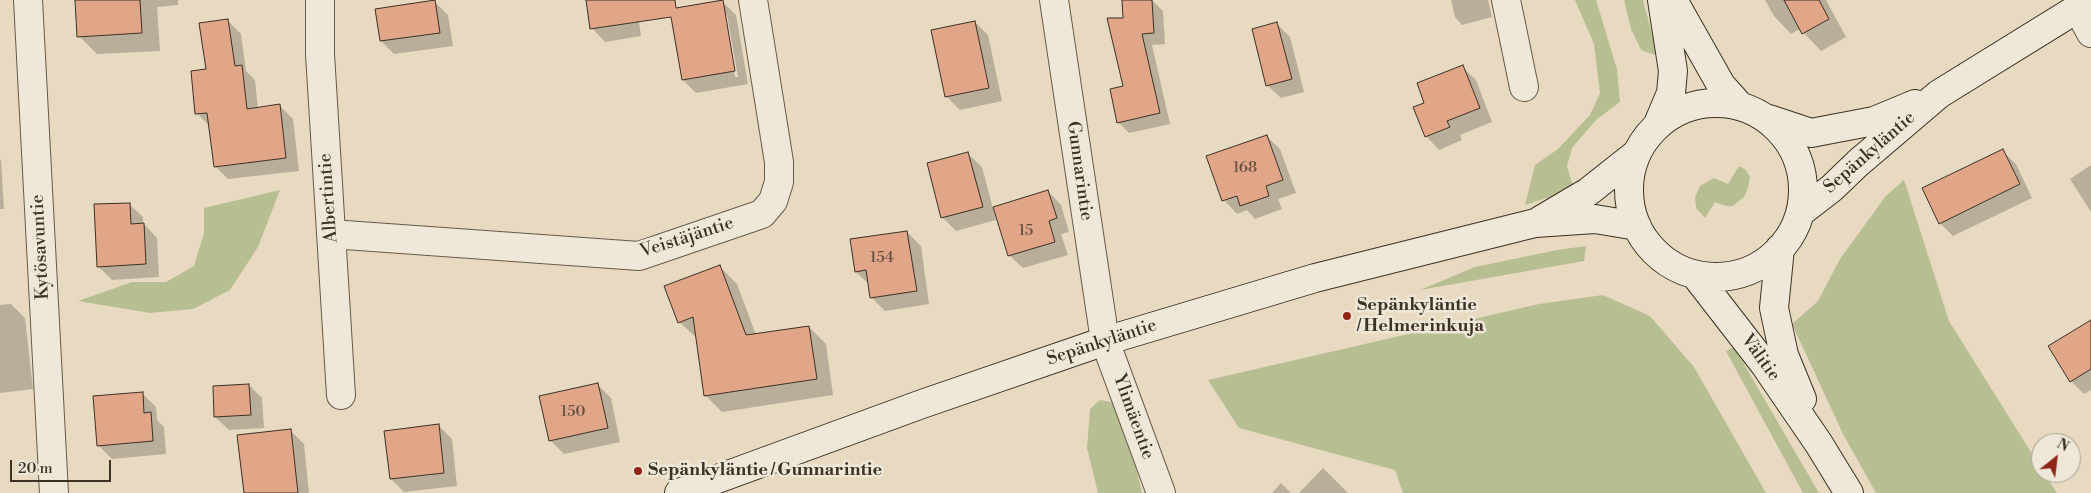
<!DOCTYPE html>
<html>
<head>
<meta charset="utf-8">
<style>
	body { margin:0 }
	#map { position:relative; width:2091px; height:493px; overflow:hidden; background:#e7dac1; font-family:"Libre Bodoni",serif }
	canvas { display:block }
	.north { position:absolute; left:2031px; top:433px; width:50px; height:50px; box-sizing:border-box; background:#efe7d7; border:1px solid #a79e8f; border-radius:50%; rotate:29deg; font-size:14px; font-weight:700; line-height:20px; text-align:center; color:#3b3124 }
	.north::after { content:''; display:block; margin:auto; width:18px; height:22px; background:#8f2418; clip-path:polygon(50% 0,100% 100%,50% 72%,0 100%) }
	.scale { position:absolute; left:10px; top:460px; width:101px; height:22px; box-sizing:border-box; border:2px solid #3b3124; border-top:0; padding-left:6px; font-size:15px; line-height:18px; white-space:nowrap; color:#3b3124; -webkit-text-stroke:4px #efe7d7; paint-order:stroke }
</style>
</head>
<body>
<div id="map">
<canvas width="2091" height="493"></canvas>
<div class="north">N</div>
<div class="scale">20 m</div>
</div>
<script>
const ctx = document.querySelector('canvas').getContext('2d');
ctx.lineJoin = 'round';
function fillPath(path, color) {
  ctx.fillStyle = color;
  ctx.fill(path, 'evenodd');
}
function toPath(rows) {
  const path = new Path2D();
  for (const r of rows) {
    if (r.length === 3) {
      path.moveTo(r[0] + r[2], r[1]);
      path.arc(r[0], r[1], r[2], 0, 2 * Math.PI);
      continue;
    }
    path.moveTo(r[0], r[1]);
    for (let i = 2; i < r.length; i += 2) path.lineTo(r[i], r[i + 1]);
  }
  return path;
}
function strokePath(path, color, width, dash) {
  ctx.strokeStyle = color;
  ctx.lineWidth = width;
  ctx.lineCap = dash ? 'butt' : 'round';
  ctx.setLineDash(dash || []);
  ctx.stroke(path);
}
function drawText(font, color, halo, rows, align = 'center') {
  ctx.font = font + ' "Libre Bodoni",serif';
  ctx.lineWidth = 5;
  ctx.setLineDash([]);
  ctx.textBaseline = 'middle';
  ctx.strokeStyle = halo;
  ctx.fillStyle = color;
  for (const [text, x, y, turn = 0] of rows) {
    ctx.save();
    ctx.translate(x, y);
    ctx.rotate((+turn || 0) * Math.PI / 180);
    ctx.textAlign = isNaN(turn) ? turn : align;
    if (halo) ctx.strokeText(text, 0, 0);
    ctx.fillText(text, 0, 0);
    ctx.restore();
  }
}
const green = toPath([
	[1575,0,1596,0,1617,69,1620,102,1596,120,1572,148,1567,166,1574,189,1525,205,1535,165,1558,149,1590,115,1600,93,1594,44],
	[1624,0,1643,0,1658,56,1641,50,1631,29],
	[1739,166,1746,170,1750,177,1748,188,1744,197,1733,206,1726,206,1715,202,1705,218,1696,208,1695,197,1700,186,1714,178,1728,184],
	[1904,180,1949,321,2041,468,2041,473,2044,473,2057,493,1876,493,1843,434,1792,324,1818,301,1840,259,1885,197],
	[280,190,258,247,230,290,193,309,150,313,78,301,132,282,166,282,194,266,204,233,204,208],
	[1586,246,1584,261,1420,290,1475,267,1557,250],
	[1603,295,1650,316,1694,367,1766,493,1403,493,1395,470,1239,428,1208,380,1539,304],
	[1734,347,1819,493,1803,493,1726,351],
	[1100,400,1121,404,1142,493,1098,493,1087,448,1090,409]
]);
const shadow = toPath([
	[76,0,178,0,178,5,157,7,160,51,97,54,79,36],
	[587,0,636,0,641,36,605,42,592,28],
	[1152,0,1163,11,1165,44,1152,45,1170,124,1129,133,1118,122,1124,87],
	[1451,0,1488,0,1492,17,1462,25,1455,17],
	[1765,0,1826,0,1846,37,1821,51,1800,29,1791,34,1774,16],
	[722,1,736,15,748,84,696,93,683,80,671,10],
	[724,15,727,15,738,77,735,77],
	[435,2,448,15,453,46,394,54,381,41,376,10],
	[228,21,241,34,246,71,255,80,258,109,280,106,293,119,299,171,228,179,215,166,210,127,197,113,207,70],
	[975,22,988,35,1002,101,960,110,946,96],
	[1277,24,1290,37,1304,92,1281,98,1267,85],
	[1462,67,1476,80,1492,122,1460,135,1462,140,1439,150,1426,136,1426,103],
	[1266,136,1280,149,1296,193,1278,199,1282,209,1255,219,1247,210,1237,214,1224,200,1208,156],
	[2002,151,2016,164,2032,198,1953,236,1940,223],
	[968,154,982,167,996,220,956,231,942,217],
	[0,159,1,160,4,209,0,209],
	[2091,165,2091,212,2070,179],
	[1048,191,1061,205,1069,232,1061,234,1068,255,1023,268,1009,255],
	[129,204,143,217,143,223,157,238,159,277,112,280,98,266],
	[907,232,921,246,929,304,885,311,871,297,870,285,856,272],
	[720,267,737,284,756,335,809,327,826,344,833,395,722,412,705,395,697,338,679,322],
	[11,304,25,318,33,389,0,393,0,305],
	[2091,321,2091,390,2084,394,2071,381],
	[597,384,611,398,620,442,564,454,550,440],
	[249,385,262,398,264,428,229,430,215,417,214,388],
	[142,393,156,407,157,420,164,427,166,454,112,459,98,445],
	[439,426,452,439,457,486,404,492,391,479,385,432],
	[290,430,304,444,309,493,245,493],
	[1323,468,1348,493,1299,493],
	[1281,483,1291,493,1272,493]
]);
const building = toPath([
	[75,0,140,0,142,33,77,37,75,0],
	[435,0,440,33,380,41,375,9,435,0],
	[586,0,675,0,676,8,723,0,735,71,682,80,671,17,590,29,586,0],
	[1122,0,1152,0,1154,33,1142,34,1160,113,1117,123,1110,89,1123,86,1107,18,1123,18,1122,0],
	[1784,0,1819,0,1829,19,1802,34,1784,0],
	[228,19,235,66,242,65,247,109,280,104,286,158,214,167,207,113,195,114,191,71,206,69,199,23,228,19],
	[975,21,989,88,945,97,931,30,975,21],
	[1277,22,1292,79,1266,86,1252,29,1277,22],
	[1463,65,1480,108,1447,121,1450,127,1425,137,1413,107,1424,103,1417,83,1463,65],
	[1267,135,1283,180,1266,186,1269,196,1240,206,1237,196,1222,201,1206,156,1267,135],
	[2003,149,2020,184,1939,224,1922,188,2003,149],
	[968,152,983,207,941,218,927,163,968,152],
	[1048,190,1057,218,1049,221,1055,242,1008,256,993,207,1048,190],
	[130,203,131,224,144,223,146,264,97,267,94,204,130,203],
	[907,231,917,291,870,298,866,270,855,272,850,239,907,231],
	[720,265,746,335,809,326,817,379,704,396,693,317,678,323,664,286,720,265],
	[2091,320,2091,369,2070,382,2048,346,2091,320],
	[598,383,608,428,549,441,539,396,598,383],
	[249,384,251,415,214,417,213,386,249,384],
	[143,392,144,413,151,412,153,441,97,446,93,396,143,392],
	[439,424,444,473,390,479,384,431,439,424],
	[291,429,298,493,244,493,237,435,291,429]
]);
const street = toPath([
	[28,0,54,493],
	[320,0,320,54,341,395],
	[1054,0,1105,341,1161,493],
	[1506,0,1524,87],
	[2078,9,2091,33],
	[331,234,639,256,762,214,773,201,779,182,779,162,753,0]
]);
const secondary = toPath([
	[1673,0,1721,85,1739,105],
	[1716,190,87],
	[1769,119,1811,133,1874,121,1915,104],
	[1658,124,1671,93,1673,71,1662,0],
	[1801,212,1832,188,1858,163,1939,94,2091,0],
	[1539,221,1588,192,1636,154],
	[1780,248,1774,308,1784,355,1802,399],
	[1696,276,1765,365,1819,444,1849,493],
	[679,493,922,404,1105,341,1315,278,1535,223,1595,219,1637,226]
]);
const markers = [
	[1347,316,5,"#8f2418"],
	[638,471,5,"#8f2418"]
];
const numberNames = [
	["168",1245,168],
	["15",1026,231],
	["154",882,258],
	["150",573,412]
];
const streetNames = [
	["Sepänkyläntie",1870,153,-41],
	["Gunnarintie",1079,171,82],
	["Albertintie",329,198,-94],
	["Veistäjäntie",687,238,-18],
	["Kytösavuntie",41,247,-93],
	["Sepänkyläntie",1102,343,-18],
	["Välitie",1760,358,54],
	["Ylimäentie",1133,417,70]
];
const poiNames = [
	["Sepänkyläntie",1357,306],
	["/ Helmerinkuja",1357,327],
	["Sepänkyläntie / Gunnarintie",648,471]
];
fillPath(green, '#b7bf92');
fillPath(shadow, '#0003');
fillPath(building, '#e1a588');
strokePath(building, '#3b3124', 1);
strokePath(street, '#665b4b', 30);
strokePath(secondary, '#3b3124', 30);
strokePath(street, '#efe7d7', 28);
strokePath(secondary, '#efe7d7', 28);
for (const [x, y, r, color] of markers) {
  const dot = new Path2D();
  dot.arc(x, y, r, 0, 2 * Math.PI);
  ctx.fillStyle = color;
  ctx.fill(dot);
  strokePath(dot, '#efe7d7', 2);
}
drawText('15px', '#644e3d', null, numberNames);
drawText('18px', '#3b3124', '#efe7d7', streetNames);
drawText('bold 18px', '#3b3124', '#efe7d7', poiNames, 'left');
</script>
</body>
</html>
